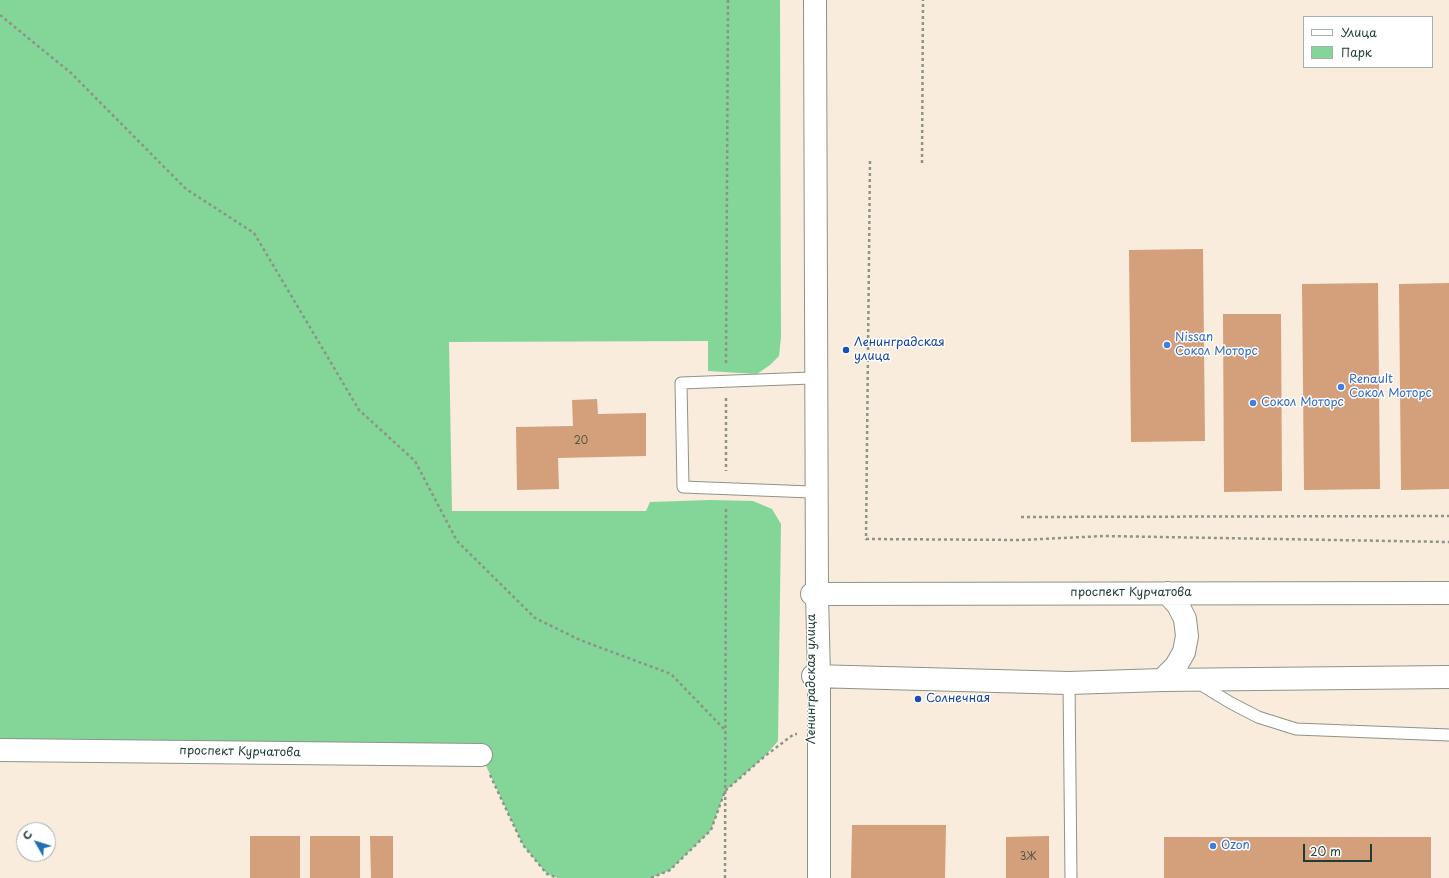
<!DOCTYPE html>
<html>
<head>
<meta charset="utf-8">
<style>
	body { margin:0 }
	#map { position:relative; width:1449px; height:878px; overflow:hidden; background:#f9ecdc; font-family:"Playpen Sans",sans-serif }
	canvas { display:block }
	.legend { position:absolute; left:1303px; top:16px; width:130px; height:52px; box-sizing:border-box; background:#fff; border:1px solid #a5b1ae; margin:0; padding:5px 7px; list-style:none; font-size:12px; color:#1f3d34 }
	.legend li { display:flex; align-items:center; gap:8px; height:20px }
	.legend b { width:20px; border:1px solid #a5b1ae }
	.north { position:absolute; left:16px; top:822px; width:40px; height:40px; box-sizing:border-box; background:#fff; border:1px solid #a5b1ae; border-radius:50%; rotate:309deg; font-size:11px; font-weight:700; line-height:16px; text-align:center; color:#1f3d34 }
	.north::after { content:''; display:block; margin:auto; width:14px; height:18px; background:#1f6fb2; clip-path:polygon(50% 0,100% 100%,50% 72%,0 100%) }
	.scale { position:absolute; left:1303px; top:844px; width:69px; height:18px; box-sizing:border-box; border:2px solid #1f3d34; border-top:0; padding-left:5px; font-size:12px; line-height:14px; white-space:nowrap; color:#1f3d34; -webkit-text-stroke:3px #fff; paint-order:stroke }
</style>
</head>
<body>
<div id="map">
<canvas width="1449" height="878"></canvas>
<ul class="legend">
<li><b style="height:5px;background:#fff"></b>Улица</li>
<li><b style="height:11px;background:#83d698"></b>Парк</li>
</ul>
<div class="north">С</div>
<div class="scale">20 m</div>
</div>
<script>
const ctx = document.querySelector('canvas').getContext('2d');
ctx.lineJoin = 'round';
function fillPath(path, color) {
  ctx.fillStyle = color;
  ctx.fill(path, 'evenodd');
}
function toPath(rows) {
  const path = new Path2D();
  for (const r of rows) {
    path.moveTo(r[0], r[1]);
    for (let i = 2; i < r.length; i += 2) path.lineTo(r[i], r[i + 1]);
  }
  return path;
}
function strokePath(path, color, width, dash) {
  ctx.strokeStyle = color;
  ctx.lineWidth = width;
  ctx.lineCap = dash ? 'butt' : 'round';
  ctx.setLineDash(dash || []);
  ctx.stroke(path);
}
function drawText(font, color, halo, rows, align = 'center') {
  ctx.font = font + ' "Playpen Sans",sans-serif';
  ctx.lineWidth = 3;
  ctx.setLineDash([]);
  ctx.textBaseline = 'middle';
  ctx.strokeStyle = halo;
  ctx.fillStyle = color;
  for (const [text, x, y, turn = 0] of rows) {
    ctx.save();
    ctx.translate(x, y);
    ctx.rotate((+turn || 0) * Math.PI / 180);
    ctx.textAlign = isNaN(turn) ? turn : align;
    if (halo) ctx.strokeText(text, 0, 0);
    ctx.fillText(text, 0, 0);
    ctx.restore();
  }
}
const green = toPath([
	[0,0,780,0,781,337,779,356,770,365,757,374,708,371,708,341,449,342,452,511,646,511,650,502,710,500,753,501,772,509,781,524,778,741,765,756,725,791,711,830,670,870,651,878,558,878,547,874,523,845,481,755,0,742]
]);
const building = toPath([
	[1203,249,1205,441,1131,442,1129,250],
	[1378,283,1380,489,1304,490,1302,284],
	[1449,283,1449,489,1401,490,1399,284],
	[1223,314,1281,314,1282,491,1224,492],
	[597,399,598,414,646,413,646,456,558,458,559,489,517,490,516,427,573,426,572,400],
	[852,825,946,825,945,878,851,878],
	[250,836,300,836,300,878,250,878],
	[310,836,360,836,360,878,310,878],
	[370,836,393,836,393,878,371,878],
	[1049,836,1049,878,1006,878,1006,837],
	[1164,837,1431,837,1431,878,1164,878]
]);
const path = toPath([
	[0,15,71,73,186,189,254,233,359,410,415,461,457,541,535,618,580,640,671,674,725,730],
	[870,161,866,539,1021,540,1104,536,1449,542],
	[922,163,923,0],
	[726,363,728,0],
	[726,398,726,471],
	[1021,517,1449,516],
	[490,775,523,845,547,874,558,878],
	[651,878,670,870,711,830,725,791,765,756,794,734,797,734],
	[725,878,726,506]
]);
const lane = toPath([
	[811,378,681,383,683,487,811,492],
	[1069,683,1071,878],
	[1198,683,1231,703,1258,717,1296,729,1449,735]
]);
const street = toPath([
	[0,750,481,755]
]);
const secondary = toPath([
	[815,0,817,594,819,676,819,878],
	[812,594,1449,593],
	[813,676,1069,683,1162,680,1449,677],
	[1162,680,1176,666,1184,652,1187,636,1185,619,1178,605,1167,593]
]);
const markers = [
	[1167,345,4,"#3f7fe0"],
	[846,350,4,"#1a4fb4"],
	[1341,387,4,"#3f7fe0"],
	[1253,403,4,"#3f7fe0"],
	[918,699,4,"#1a4fb4"],
	[1213,846,4,"#3f7fe0"]
];
const numberNames = [
	["20",581,441],
	["3Ж",1028,857]
];
const shopNames = [
	["Nissan",1175,338],
	["Сокол Моторс",1175,352],
	["Renault",1349,380],
	["Сокол Моторс",1349,394],
	["Сокол Моторс",1261,403],
	["Ozon",1221,846]
];
const transitNames = [
	["Ленинградская",854,343],
	["улица",854,357],
	["Солнечная",926,699]
];
const streetNames = [
	["проспект Курчатова",1131,593],
	["Ленинградская улица",812,679,-90],
	["проспект Курчатова",240,752,1]
];
fillPath(green, '#83d698');
fillPath(building, '#d49f7b');
strokePath(lane, '#8c9488', 13);
strokePath(street, '#8c9488', 24);
strokePath(secondary, '#8c9488', 24);
strokePath(path, '#8c9488', 2.5, [3, 3]);
strokePath(lane, '#fff', 11);
strokePath(street, '#fff', 22);
strokePath(secondary, '#fff', 22);
for (const [x, y, r, color] of markers) {
  const dot = new Path2D();
  dot.arc(x, y, r, 0, 2 * Math.PI);
  ctx.fillStyle = color;
  ctx.fill(dot);
  strokePath(dot, '#fff', 1.5);
}
drawText('10px', '#4c5646', null, numberNames);
drawText('12px', '#366cbe', '#fff', shopNames, 'left');
drawText('12px', '#164399', '#fff', transitNames, 'left');
drawText('12px', '#1f3d34', '#fff', streetNames);
</script>
</body>
</html>
